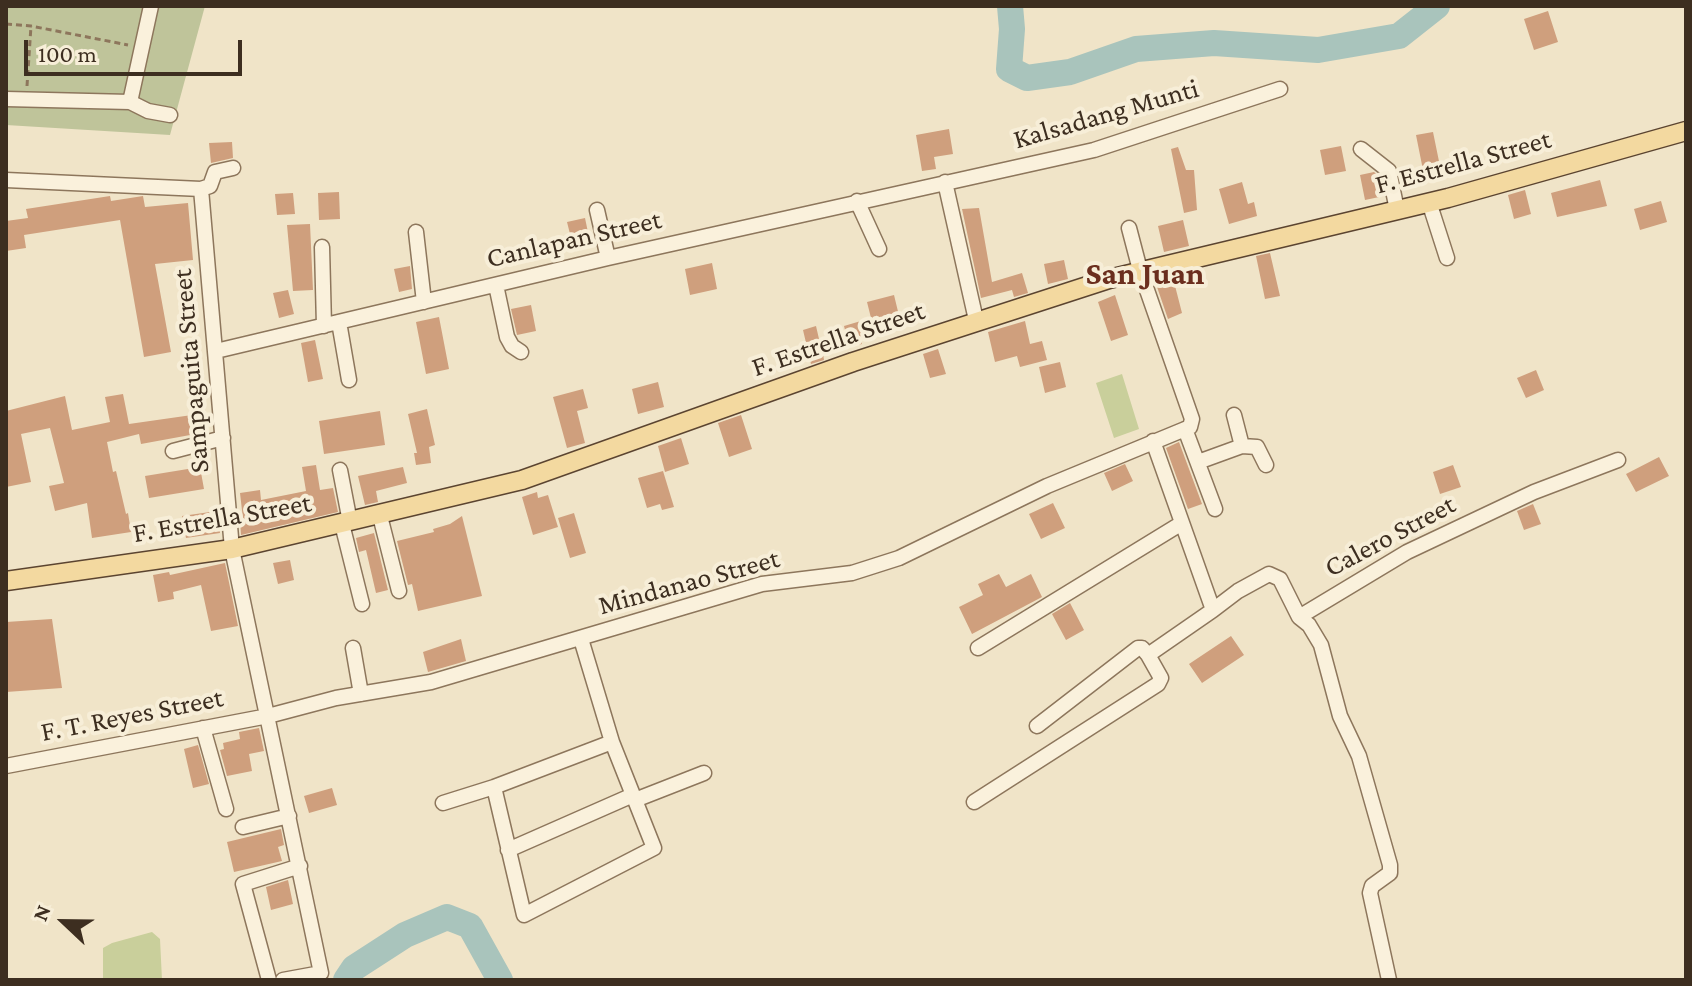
<!DOCTYPE html>
<html>
<head>
<meta charset="utf-8">
<style>
	body { margin:0 }
	#map { position:relative; width:1692px; height:986px; overflow:hidden; background:#f0e4c8; font-family:"Crimson Pro",serif }
	canvas { display:block }
	.frame { position:absolute; inset:0; border:8px solid #3d2e20; pointer-events:none }
	.north { position:absolute; left:24px; top:882px; width:80px; height:80px; -webkit-text-stroke:6px #f7eed8; paint-order:stroke; rotate:292deg; font-size:22px; font-weight:700; line-height:32px; text-align:center; color:#3d2e20 }
	.north::after { content:''; display:block; margin:auto; width:28px; height:36px; background:#3d2e20; clip-path:polygon(50% 0,100% 100%,50% 72%,0 100%) }
	.scale { position:absolute; left:24px; top:40px; width:218px; height:36px; box-sizing:border-box; border:4px solid #3d2e20; border-top:0; padding-left:10px; font-size:24px; line-height:28px; white-space:nowrap; color:#3d2e20; -webkit-text-stroke:6px #f7eed8; paint-order:stroke }
</style>
</head>
<body>
<div id="map">
<canvas width="1692" height="986"></canvas>
<div class="frame"></div>
<div class="north">N</div>
<div class="scale">100 m</div>
</div>
<script>
const ctx = document.querySelector('canvas').getContext('2d');
ctx.lineJoin = 'round';
function fillPath(path, color) {
  ctx.fillStyle = color;
  ctx.fill(path, 'evenodd');
}
function toPath(rows) {
  const path = new Path2D();
  for (const r of rows) {
    path.moveTo(r[0], r[1]);
    for (let i = 2; i < r.length; i += 2) path.lineTo(r[i], r[i + 1]);
  }
  return path;
}
function strokePath(path, color, width, dash) {
  ctx.strokeStyle = color;
  ctx.lineWidth = width;
  ctx.lineCap = dash ? 'butt' : 'round';
  ctx.setLineDash(dash || []);
  ctx.stroke(path);
}
function drawText(font, color, halo, rows, align = 'center') {
  ctx.font = font + ' "Crimson Pro",serif';
  ctx.lineWidth = 8;
  ctx.setLineDash([]);
  ctx.textBaseline = 'middle';
  ctx.strokeStyle = halo;
  ctx.fillStyle = color;
  for (const [text, x, y, turn = 0] of rows) {
    ctx.save();
    ctx.translate(x, y);
    ctx.rotate((+turn || 0) * Math.PI / 180);
    ctx.textAlign = isNaN(turn) ? turn : align;
    if (halo) ctx.strokeText(text, 0, 0);
    ctx.fillText(text, 0, 0);
    ctx.restore();
  }
}
const green = toPath([
	[1122,374,1139,429,1114,438,1096,383],
	[152,932,160,939,162,980,103,980,103,948,112,943]
]);
const cemetery = toPath([
	[6,6,205,6,170,135,6,125]
]);
const river = toPath([
	[1010,6,1012,29,1009,69,1027,78,1070,72,1136,49,1214,43,1318,50,1399,36,1437,6],
	[346,980,354,968,405,935,447,917,470,926,500,980]
]);
const building = toPath([
	[1548,11,1558,42,1534,50,1524,19],
	[949,129,953,154,934,157,936,169,922,171,916,135],
	[1433,132,1442,176,1425,180,1416,135],
	[232,142,233,158,211,163,209,143],
	[1341,146,1346,171,1325,175,1320,150],
	[1178,147,1186,170,1194,170,1197,210,1184,213,1171,149],
	[1374,172,1380,177,1384,196,1365,200,1360,175],
	[1600,180,1607,206,1557,217,1551,193],
	[1242,182,1248,204,1254,202,1257,216,1229,224,1219,189],
	[1525,190,1531,214,1514,219,1508,195],
	[339,192,340,219,319,220,318,193],
	[293,193,295,214,277,215,275,194],
	[110,196,111,201,143,196,145,207,188,203,193,260,155,264,171,352,144,357,120,220,24,235,26,248,6,251,6,221,28,218,26,209],
	[1661,201,1667,222,1640,230,1634,209],
	[979,208,992,282,1022,273,1028,293,1014,297,1012,290,981,298,962,209],
	[585,218,590,242,573,246,567,222],
	[1183,220,1189,246,1164,252,1158,226],
	[310,224,313,290,293,291,287,225],
	[1270,253,1280,296,1265,299,1256,256],
	[1064,260,1068,279,1048,284,1044,264],
	[712,263,717,289,690,295,685,269],
	[410,266,412,289,399,292,394,269],
	[1173,278,1182,313,1168,319,1156,284],
	[288,290,294,314,279,318,273,293],
	[894,295,902,328,860,338,862,344,823,354,824,360,811,364,803,330,816,326,819,339,846,334,844,326,871,318,867,302],
	[1115,295,1128,335,1111,341,1098,302],
	[531,305,536,331,517,335,511,309],
	[439,317,449,369,426,374,416,322],
	[1025,321,1030,344,1042,341,1047,360,1020,367,1017,356,995,362,988,332],
	[315,340,323,379,308,382,301,343],
	[938,349,946,374,930,378,923,354],
	[1060,362,1066,387,1045,393,1039,367],
	[1536,370,1544,390,1526,398,1517,378],
	[658,382,664,407,638,414,632,389],
	[583,389,588,408,577,411,585,443,567,448,553,397],
	[123,394,129,424,199,414,201,433,141,444,139,434,107,442,113,472,116,471,126,514,128,513,131,532,92,538,87,503,55,511,49,486,64,483,50,428,21,434,31,482,6,487,6,411,65,396,72,430,110,422,105,397],
	[427,409,435,445,429,447,431,463,416,465,414,453,417,453,408,414],
	[380,411,385,445,324,454,319,421],
	[741,415,752,449,729,457,718,423],
	[681,438,689,464,665,472,658,446],
	[1179,442,1202,504,1188,509,1166,448],
	[1659,457,1669,476,1636,492,1626,474],
	[1125,464,1133,481,1112,491,1104,473],
	[316,465,320,490,333,488,338,512,241,535,240,520,243,519,240,493,260,490,261,500,306,491,302,467],
	[1453,465,1461,487,1440,494,1433,472],
	[200,467,204,489,149,498,145,476],
	[403,467,407,483,376,491,378,502,365,505,358,476],
	[663,471,674,507,662,510,660,504,647,508,638,478],
	[537,492,538,498,548,495,558,527,533,535,522,497],
	[1053,503,1065,528,1041,539,1029,514],
	[1533,504,1541,524,1524,530,1517,511],
	[217,511,220,533,186,538,182,516],
	[574,513,586,553,570,558,558,518],
	[462,516,482,596,418,611,412,584,408,585,397,541,434,532,433,529,450,524],
	[374,533,388,590,376,593,366,550,359,552,356,538],
	[290,560,294,580,278,584,273,563],
	[225,563,238,626,211,631,201,585,173,592,174,599,158,602,153,575,169,572,170,575],
	[999,574,1006,587,1031,574,1042,597,972,634,959,607,983,595,978,584],
	[1070,603,1084,630,1066,640,1052,614],
	[52,619,62,688,6,692,6,622],
	[1231,636,1244,655,1202,683,1189,664],
	[461,639,466,661,428,672,423,652],
	[259,728,264,751,249,754,252,771,227,776,220,750,224,749,223,743,240,739,239,732],
	[198,745,209,784,193,788,184,749],
	[332,788,337,805,309,813,304,796],
	[281,829,284,845,278,847,282,861,234,872,227,842],
	[288,880,293,904,271,910,266,887]
]);
const path = toPath([
	[6,24,31,26,128,45],
	[27,86,31,26]
]);
const minor = toPath([
	[6,99,130,102,151,6],
	[130,102,148,111,170,115],
	[1361,149,1389,171,1397,210],
	[6,180,201,189,210,186,215,172,233,168],
	[945,182,976,320],
	[201,189,232,549,321,973,283,980],
	[857,201,879,249],
	[1429,202,1447,258],
	[597,210,608,258],
	[416,232,424,302],
	[322,247,324,326],
	[496,285,507,337,512,346,521,352],
	[339,322,349,380],
	[216,351,608,258,1094,150,1280,89],
	[1185,429,1215,509],
	[1242,446,1257,447,1266,465],
	[173,451,223,438],
	[1198,462,1242,446,1234,415],
	[340,470,350,522],
	[380,516,399,591],
	[342,524,362,604],
	[1213,610,1238,591,1269,574,1280,579,1299,617,1407,552,1534,492,1618,460],
	[1299,617,1309,625,1321,645,1340,716,1359,756,1390,865,1390,873,1372,886,1370,893,1389,980],
	[353,648,361,694],
	[978,648,1182,523],
	[1037,726,1138,648,1142,648,1148,655,1213,610,1153,441],
	[203,728,226,809],
	[6,766,268,716,336,698,431,682,762,584,852,573,899,558,1047,486,1190,427,1192,419,1140,270,1129,228],
	[494,787,524,915,654,848,612,742,581,639],
	[635,800,704,773],
	[974,802,1158,684,1161,678,1148,655],
	[443,803,494,787,612,742],
	[243,827,289,816],
	[508,850,633,795],
	[269,980,243,884,300,866]
]);
const major = toPath([
	[6,581,232,549,522,480,853,362,1109,279,1448,198,1686,131]
]);
const streetNames = [
	["Kalsadang Munti",1106,114,-16],
	["F. Estrella Street",1463,162,-15],
	["Canlapan Street",574,239,-13],
	["F. Estrella Street",838,339,-19],
	["Sampaguita Street",191,371,-95],
	["F. Estrella Street",222,518,-10],
	["Calero Street",1390,536,-28],
	["Mindanao Street",689,582,-15],
	["F. T. Reyes Street",132,715,-11]
];
const quarterNames = [
	["San Juan",1145,274]
];
fillPath(green, '#c9cf9b');
fillPath(cemetery, '#bfc49a');
strokePath(river, '#a9c4bc', 26);
fillPath(building, '#cf9f7d');
strokePath(minor, '#8d765c', 17);
strokePath(major, '#5b4430', 21);
strokePath(path, '#8d765c', 3, [6, 4]);
strokePath(minor, '#faf1dc', 14);
strokePath(major, '#f3d9a0', 18);
drawText('28px', '#3d2e20', '#f7eed8', streetNames);
drawText('bold 32px', '#6b2e1e', '#f7eed8', quarterNames);
</script>
</body>
</html>
